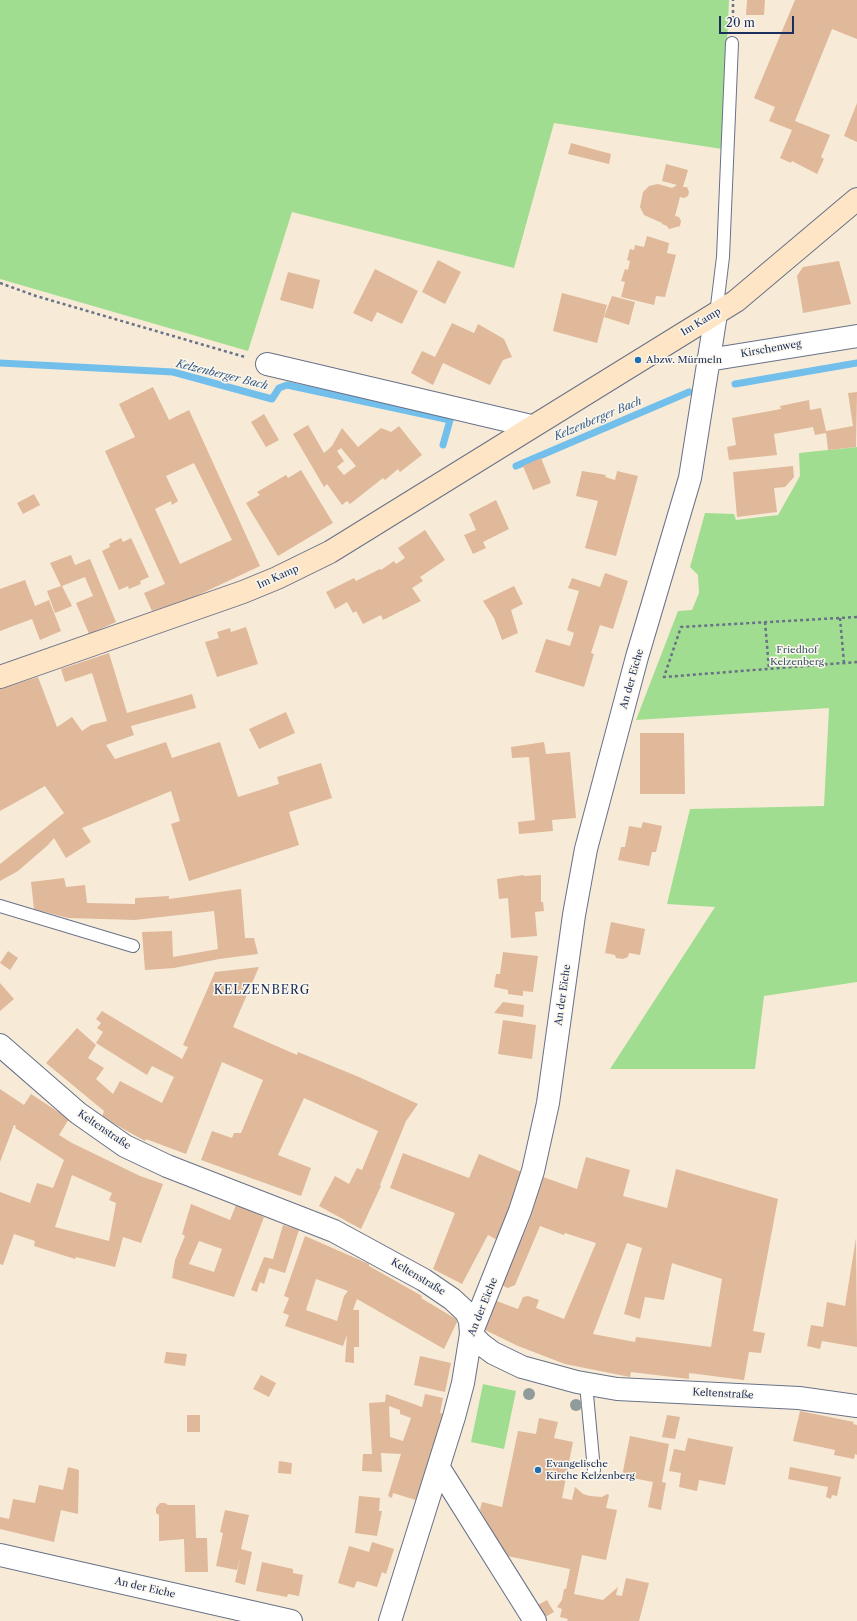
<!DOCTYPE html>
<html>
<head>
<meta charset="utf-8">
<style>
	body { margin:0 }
	#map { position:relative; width:857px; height:1621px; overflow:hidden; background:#f7ebd7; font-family:"Libre Caslon Text",serif }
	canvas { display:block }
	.scale { position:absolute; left:719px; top:16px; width:75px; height:18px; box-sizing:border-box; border:2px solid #1b2f5e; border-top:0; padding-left:5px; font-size:12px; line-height:14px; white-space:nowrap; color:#1b2f5e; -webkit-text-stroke:3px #fbf7ec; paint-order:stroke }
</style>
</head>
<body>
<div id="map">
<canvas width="857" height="1621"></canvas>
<div class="scale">20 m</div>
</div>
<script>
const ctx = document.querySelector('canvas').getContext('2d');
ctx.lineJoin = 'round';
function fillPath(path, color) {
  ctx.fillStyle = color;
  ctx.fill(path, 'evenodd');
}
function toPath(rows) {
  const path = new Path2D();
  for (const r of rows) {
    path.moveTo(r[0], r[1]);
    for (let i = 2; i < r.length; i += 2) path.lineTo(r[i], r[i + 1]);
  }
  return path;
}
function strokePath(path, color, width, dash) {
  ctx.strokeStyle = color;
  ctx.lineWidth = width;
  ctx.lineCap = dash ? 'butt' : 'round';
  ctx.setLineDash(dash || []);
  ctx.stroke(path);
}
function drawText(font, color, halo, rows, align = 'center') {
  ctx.font = font + ' "Libre Caslon Text",serif';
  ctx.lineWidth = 3;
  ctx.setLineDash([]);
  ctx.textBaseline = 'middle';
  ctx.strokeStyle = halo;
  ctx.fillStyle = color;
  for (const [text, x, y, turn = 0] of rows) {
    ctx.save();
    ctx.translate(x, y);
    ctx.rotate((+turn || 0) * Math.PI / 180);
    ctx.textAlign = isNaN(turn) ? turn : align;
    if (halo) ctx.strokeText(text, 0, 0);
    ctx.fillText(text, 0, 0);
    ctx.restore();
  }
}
const green = toPath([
	[0,0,729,0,722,149,554,123,514,268,292,212,248,351,0,279],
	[857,447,857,982,764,996,755,1069,610,1069,715,907,667,904,690,809,824,806,829,708,636,720,678,611,692,610,699,593,698,575,690,567,705,513,734,514,736,520,778,515,800,476,799,453],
	[483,1384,516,1391,504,1449,471,1442]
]);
const stream = toPath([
	[0,363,173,372,272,399,279,388,287,385,450,420,443,445],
	[735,384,857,363],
	[516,466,689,392]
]);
const building = toPath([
	[747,0,765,0,764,15,746,15],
	[795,0,857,0,857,39,832,29,795,121,830,135,821,157,824,159,817,174,792,161,791,163,780,158,792,130,769,121,775,107,754,98],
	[857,103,857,142,844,136],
	[571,143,611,154,609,164,568,154],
	[666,164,688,170,683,187,687,187,689,192,688,196,684,198,680,197,675,216,679,217,681,221,680,226,669,229,667,226,662,224,662,223,644,215,640,207,643,192,649,186,658,184,672,188,677,185,662,181],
	[647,236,669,243,667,253,676,255,665,297,656,296,654,305,621,297,625,282,621,281,625,269,628,270,630,261,627,260,630,249,634,250,635,245,644,247],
	[438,260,461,272,445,304,422,292],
	[839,261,851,304,803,313,797,276,803,267],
	[375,269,418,291,402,324,377,312,372,322,353,313],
	[288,272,320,280,313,309,280,300],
	[562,293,607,305,597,343,553,331],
	[612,296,635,302,629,325,604,317],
	[452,323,474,333,478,324,504,339,512,357,503,360,490,385,443,363,433,385,411,373,422,351,435,357],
	[153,387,169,420,189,410,260,566,194,597,152,611,144,593,165,584,105,451,135,437,119,404],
	[194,463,232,540,180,564,155,509,171,501,172,505,178,501,166,476],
	[857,392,856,447,828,450,826,433,815,435,813,427,774,434,777,455,729,460,727,447,736,445,732,418,781,409,780,406,809,400,810,410,821,408,826,431,853,426,848,393],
	[264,414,279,440,266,447,251,422],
	[308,425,324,453,332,446,342,428,358,447,381,428,391,432,399,426,422,455,400,472,398,469,385,480,383,478,350,504,347,501,342,505,327,484,324,487,293,434],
	[341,448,356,466,344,475,337,467,344,461,337,451],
	[541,458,551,483,533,490,523,466],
	[793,466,794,477,785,487,774,488,777,512,737,517,733,472],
	[301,470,333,523,278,556,246,503,260,495,257,492,286,475,288,478],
	[582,471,606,475,605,477,615,480,617,471,638,476,616,556,585,548,598,501,576,496],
	[34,494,40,505,23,514,17,503],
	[496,500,509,529,483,542,486,548,473,554,464,535,476,530,469,514],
	[425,530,445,560,420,577,423,581,412,588,421,601,383,620,381,615,363,624,356,611,353,613,347,602,335,609,326,592,354,578,356,581,380,569,381,570,394,561,396,564,405,558,398,548],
	[121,538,123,542,131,538,149,577,140,581,141,584,129,589,128,586,119,590,102,551,110,547,109,544],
	[71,555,75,565,90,559,116,622,89,634,76,603,93,596,85,577,62,586,72,606,55,613,47,591,61,586,50,563],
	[605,573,628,581,613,629,600,625,591,653,594,654,584,687,535,672,546,639,570,646,574,633,567,630,579,591,568,588,572,578,600,587],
	[25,580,35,606,49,600,61,631,40,640,32,619,0,631,0,589],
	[514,586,523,604,511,610,518,633,502,640,494,618,483,601],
	[246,627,258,664,217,677,205,642,219,638,217,632,230,628,231,632],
	[109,653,127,713,192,694,196,708,131,726,134,735,106,745,115,759,166,742,172,758,220,742,238,797,279,784,277,777,321,763,332,798,289,812,299,845,189,881,171,824,180,821,171,791,82,828,91,842,66,858,54,838,48,845,18,871,0,881,0,864,64,813,45,786,0,811,0,689,38,677,57,727,72,717,82,731,91,725,107,721,92,673,65,682,61,669],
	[286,712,295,733,259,749,249,729],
	[640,733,684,733,685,794,640,794],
	[544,742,546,754,570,752,576,818,552,820,553,831,519,834,518,822,535,820,532,789,529,757,512,758,511,747],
	[643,822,662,826,656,852,652,852,649,866,618,860,621,847,625,847,629,826,641,828],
	[524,875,524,876,541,875,541,902,543,902,544,911,535,912,537,936,511,938,508,898,499,899,497,879],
	[64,878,66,887,85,885,87,903,135,904,135,898,169,896,169,899,241,889,245,938,254,938,258,954,219,959,174,968,145,970,142,932,172,931,173,957,218,949,214,911,135,920,68,918,34,909,31,882],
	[611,922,645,929,640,955,629,953,628,957,623,959,616,958,615,955,605,953],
	[8,951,18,958,10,970,0,963],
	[503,952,538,956,533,992,523,991,523,996,508,994,508,990,494,987,496,974,500,974],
	[259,967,233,1027,297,1055,298,1052,359,1077,418,1104,406,1121,380,1185,381,1186,361,1229,319,1206,335,1176,349,1184,357,1168,362,1170,378,1131,304,1098,278,1155,311,1168,301,1196,201,1160,212,1131,232,1138,234,1133,241,1133,263,1080,222,1062,186,1154,146,1139,145,1141,102,1117,104,1111,46,1063,77,1028,96,1045,88,1058,104,1068,96,1079,113,1094,120,1081,162,1103,174,1077,152,1066,147,1075,96,1043,103,1032,97,1028,101,1023,96,1019,102,1011,182,1059,188,1047,183,1045,215,972],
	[0,983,14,999,0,1011],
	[503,1002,524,1005,523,1017,494,1013],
	[503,1020,536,1025,532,1059,498,1054],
	[0,1089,24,1105,31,1094,69,1119,59,1135,72,1143,140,1176,163,1184,141,1243,123,1237,115,1267,76,1257,75,1259,34,1246,35,1241,14,1234,3,1265,0,1264,0,1192,30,1203,37,1183,53,1188,64,1160,15,1128,16,1126,14,1125,0,1162],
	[72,1175,112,1193,109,1200,116,1203,109,1241,55,1227],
	[403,1153,469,1178,479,1154,524,1173,501,1242,488,1235,462,1284,433,1269,455,1213,390,1188],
	[586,1157,630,1170,623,1196,667,1208,676,1169,778,1199,753,1331,765,1333,761,1353,749,1352,744,1380,689,1373,689,1379,631,1372,630,1377,565,1364,518,1346,483,1329,494,1300,518,1309,523,1297,528,1296,539,1300,536,1308,564,1319,596,1243,565,1233,564,1235,540,1226,515,1285,508,1288,501,1285,529,1222,543,1177,577,1189],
	[627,1243,642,1248,624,1314,640,1319,645,1297,664,1300,672,1263,722,1279,711,1347,636,1337,635,1342,593,1334],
	[191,1204,230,1220,236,1205,264,1217,234,1297,172,1278,175,1260,185,1236,182,1234],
	[199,1241,222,1249,214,1272,189,1264],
	[283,1225,299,1230,285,1273,269,1268,264,1284,260,1282,257,1292,251,1290,264,1257,273,1259],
	[305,1236,369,1264,369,1266,422,1296,421,1298,456,1319,457,1322,444,1349,357,1299,353,1310,359,1310,359,1347,354,1347,354,1363,345,1362,347,1335,343,1346,285,1326,289,1315,283,1313,289,1298,284,1296],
	[316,1279,348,1291,344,1296,337,1321,306,1310],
	[856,1238,857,1347,822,1341,820,1349,807,1346,811,1325,823,1327,827,1302,845,1306],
	[166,1352,187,1354,185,1366,164,1363],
	[420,1356,451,1363,445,1392,414,1385],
	[261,1375,276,1383,269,1397,253,1389],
	[386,1394,422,1407,425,1394,443,1398,440,1413,444,1414,416,1500,393,1493,392,1498,388,1496,401,1454,381,1453,382,1472,362,1471,363,1454,372,1454,369,1403,385,1402],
	[389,1406,400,1410,400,1414,411,1418,403,1441,390,1437],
	[800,1411,854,1422,853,1424,857,1425,857,1455,855,1454,854,1459,834,1455,835,1450,793,1441],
	[187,1415,200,1415,200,1432,187,1432],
	[667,1415,680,1417,675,1439,662,1437],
	[539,1418,558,1422,554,1438,573,1442,562,1498,572,1500,575,1487,583,1494,590,1496,602,1497,607,1494,609,1495,606,1508,617,1510,606,1560,582,1555,574,1594,603,1600,618,1587,616,1595,622,1596,626,1578,649,1583,639,1621,567,1621,568,1619,560,1617,562,1609,557,1607,562,1600,564,1589,566,1589,570,1569,507,1556,480,1510,482,1502,502,1507,518,1431,536,1434],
	[630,1436,669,1444,662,1482,666,1483,661,1510,648,1507,653,1482,622,1476],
	[688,1438,733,1447,725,1485,699,1480,697,1491,679,1487,681,1473,669,1471,674,1449,685,1451],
	[279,1461,292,1463,291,1474,278,1473],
	[68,1467,79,1470,78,1514,61,1510,54,1542,0,1529,0,1517,9,1519,13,1499,35,1503,39,1485,63,1490],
	[790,1467,841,1477,837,1496,832,1495,831,1499,826,1497,828,1487,788,1479],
	[359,1496,380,1498,379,1511,382,1511,377,1536,355,1533],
	[160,1503,165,1503,168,1505,195,1505,196,1538,207,1538,208,1572,185,1572,184,1539,159,1541,159,1515,156,1513,156,1508],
	[225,1510,249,1515,241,1549,252,1552,245,1585,235,1582,241,1554,237,1570,216,1566,223,1533,220,1532],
	[372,1542,394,1549,386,1574,382,1572,377,1587,357,1581,354,1588,338,1583,349,1546,369,1552],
	[262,1562,293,1569,293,1573,303,1575,299,1596,288,1594,287,1597,256,1591],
	[547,1600,554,1612,545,1617,538,1605]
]);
const path = toPath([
	[733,25,733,0],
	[0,283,36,296,245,357],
	[857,617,681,627,664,677,857,662],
	[840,618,844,663],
	[765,622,769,669]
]);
const service = toPath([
	[716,314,723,257,732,43],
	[0,906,133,946],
	[586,1384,594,1470]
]);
const minor = toPath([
	[708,360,857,336],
	[267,364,531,426],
	[0,1045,78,1113,125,1146,167,1166,334,1231,424,1280,452,1299,466,1312,470,1321,471,1334,481,1344,493,1353,522,1367,577,1382,617,1389,799,1398,857,1406],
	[439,1468,535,1621],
	[0,1555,291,1621],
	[390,1621,454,1417,463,1383,471,1334,520,1211,533,1171,548,1103,574,915,586,849,637,657,690,478,716,314]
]);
const secondary = toPath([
	[0,677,243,592,277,578,330,552,736,301,857,199]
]);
const trees = [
	[529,1394],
	[576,1405]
];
const markers = [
	[638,360,4,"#1f6fb2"],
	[538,1470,4,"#1f6fb2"]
];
const streetNames = [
	["Im Kamp",701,322,-31],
	["Kirschenweg",771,349,-10],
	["Im Kamp",278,577,-24],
	["An der Eiche",632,679,-74],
	["An der Eiche",563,995,-82],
	["Keltenstraße",104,1130,34],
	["Keltenstraße",418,1277,31],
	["An der Eiche",483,1307,-68],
	["Keltenstraße",723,1394,3],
	["An der Eiche",145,1588,13]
];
const poiNames = [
	["Abzw. Mürmeln",646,360],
	["Evangelische",546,1464],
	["Kirche Kelzenberg",546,1476]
];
const parkNames = [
	["Friedhof",797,650],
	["Kelzenberg",797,662]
];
const waterNames = [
	["Kelzenberger Bach",222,375,14],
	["Kelzenberger Bach",598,419,-23]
];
const quarterNames = [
	["KELZENBERG",262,991]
];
fillPath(green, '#a1dd90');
strokePath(stream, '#72bfec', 7);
fillPath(building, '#e0b89a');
strokePath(service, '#687188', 14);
strokePath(minor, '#687188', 24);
strokePath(secondary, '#687188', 24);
strokePath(path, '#687188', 2.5, [3, 3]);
strokePath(service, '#fff', 12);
strokePath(minor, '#fff', 22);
strokePath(secondary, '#fde5c5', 22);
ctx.fillStyle = '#909b9b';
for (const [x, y] of trees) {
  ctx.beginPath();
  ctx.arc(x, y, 6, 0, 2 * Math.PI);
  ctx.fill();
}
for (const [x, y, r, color] of markers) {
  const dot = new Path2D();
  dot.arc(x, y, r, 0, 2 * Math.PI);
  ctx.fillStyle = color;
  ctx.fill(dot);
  strokePath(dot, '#fbf7ec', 1.5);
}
drawText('10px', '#1b2f5e', '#fbf7ec', streetNames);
drawText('10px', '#1b2f5e', '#fbf7ec', poiNames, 'left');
drawText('10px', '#3c5a6a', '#fbf7ec', parkNames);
drawText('italic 11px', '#355a89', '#fbf7ec', waterNames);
ctx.letterSpacing = '1px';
drawText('12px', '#1b2f5e', '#fbf7ec', quarterNames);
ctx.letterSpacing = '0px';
</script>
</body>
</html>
